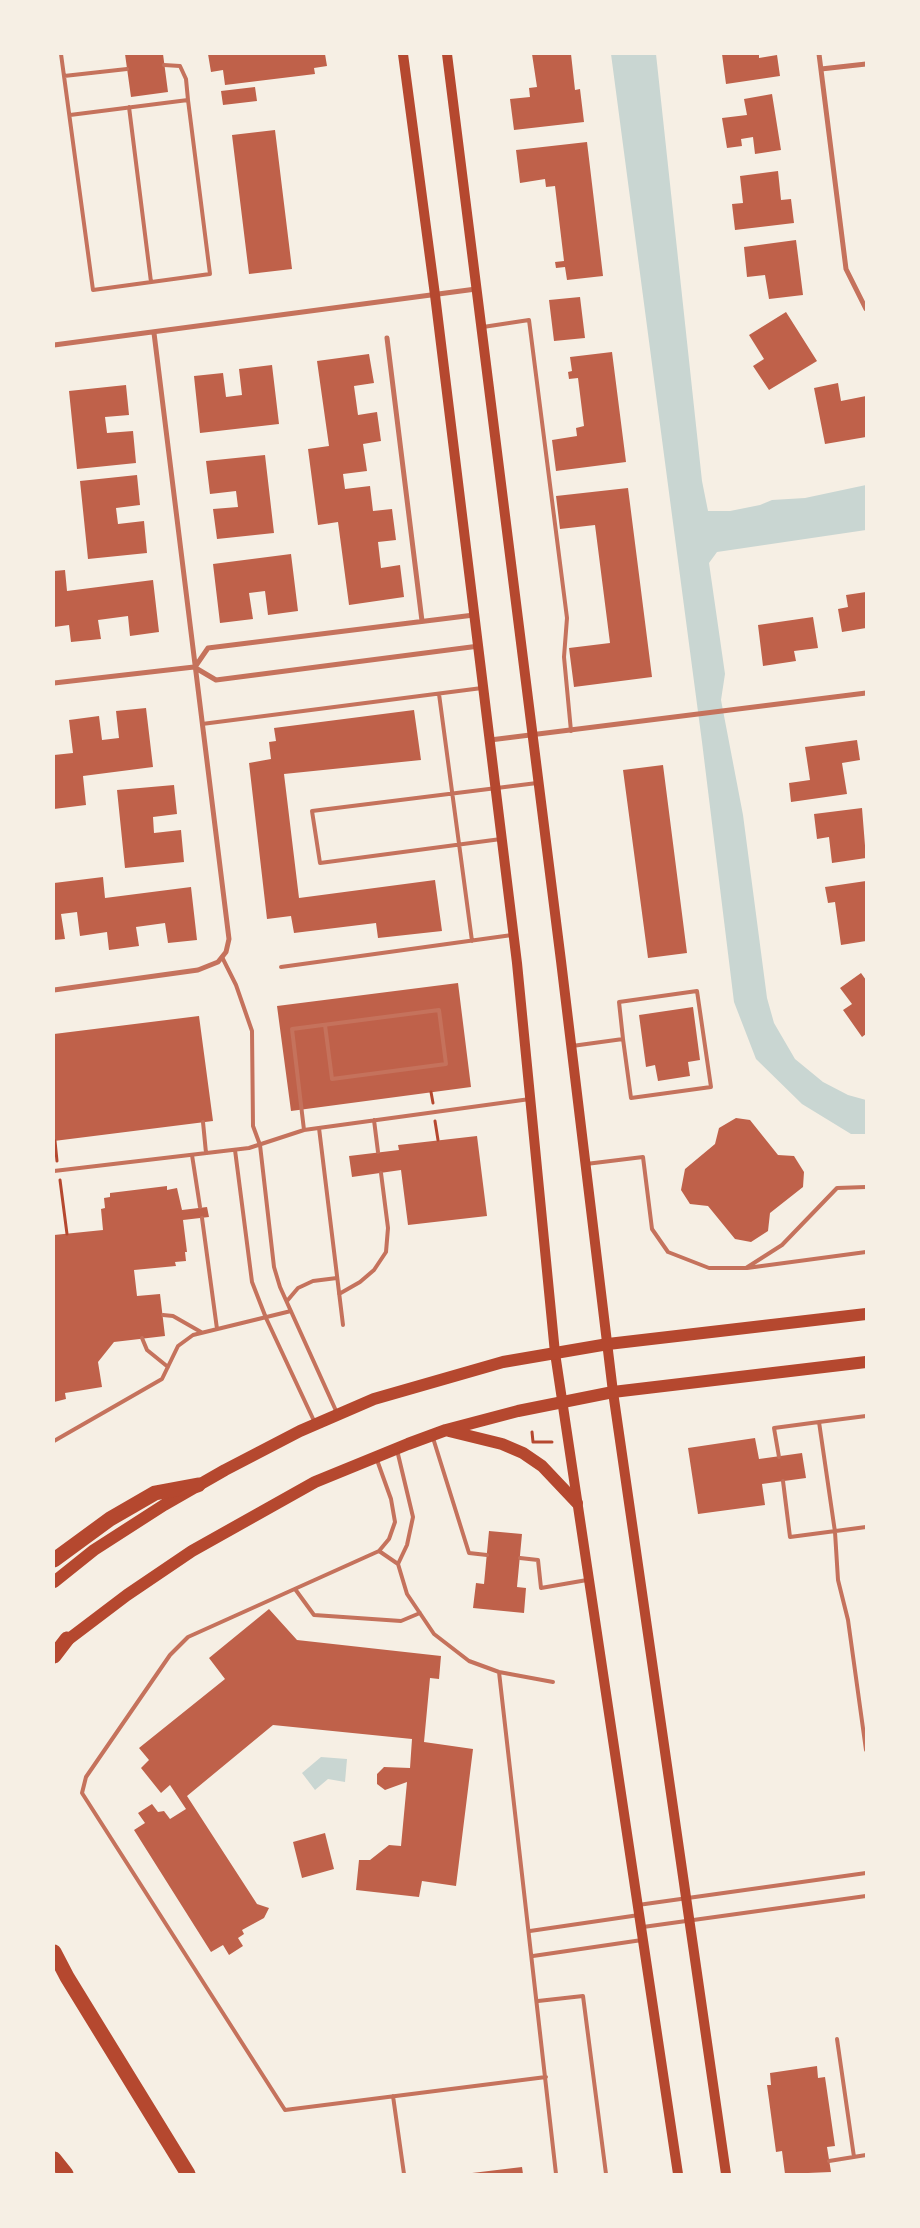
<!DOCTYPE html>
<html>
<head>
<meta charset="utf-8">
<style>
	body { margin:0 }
	#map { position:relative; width:920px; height:2228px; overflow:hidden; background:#f6efe4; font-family:"Noto Sans",sans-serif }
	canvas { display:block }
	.frame { position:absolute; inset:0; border:55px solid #f6efe4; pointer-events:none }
</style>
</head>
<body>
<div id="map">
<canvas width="920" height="2228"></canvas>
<div class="frame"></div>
</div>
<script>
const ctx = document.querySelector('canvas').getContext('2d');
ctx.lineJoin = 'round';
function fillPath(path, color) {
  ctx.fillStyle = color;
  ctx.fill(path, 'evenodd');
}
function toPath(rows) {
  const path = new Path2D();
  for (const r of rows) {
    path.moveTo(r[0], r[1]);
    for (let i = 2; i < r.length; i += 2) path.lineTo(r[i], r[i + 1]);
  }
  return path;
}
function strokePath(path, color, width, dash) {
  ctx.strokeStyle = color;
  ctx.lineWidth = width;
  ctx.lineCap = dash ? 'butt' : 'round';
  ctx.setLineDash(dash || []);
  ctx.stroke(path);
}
const water = toPath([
	[611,54,656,54,702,481,708,511,730,511,760,505,772,500,805,498,866,485,866,530,717,552,709,563,725,674,721,700,743,815,767,998,774,1023,795,1059,823,1082,848,1095,866,1100,866,1134,851,1134,802,1104,756,1059,734,1002,702,742],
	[321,1757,347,1759,345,1782,328,1779,315,1790,302,1773]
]);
const building = toPath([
	[125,54,163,54,168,92,131,97],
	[208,54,325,54,327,66,314,68,315,74,225,85,223,70,211,72],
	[532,54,571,54,575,90,580,89,584,122,514,130,510,99,530,97,529,88,537,87],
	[722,54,759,54,759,58,777,55,780,76,726,84],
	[255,87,257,101,223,105,221,91],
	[772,94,781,150,755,154,753,137,741,139,742,146,727,148,722,118,747,115,744,99],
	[275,130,292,269,249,274,232,135],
	[587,142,603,276,567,280,565,267,556,268,555,262,564,261,555,186,546,187,545,179,520,183,516,150],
	[778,171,781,200,791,199,794,223,735,230,732,204,743,203,740,176],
	[796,240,803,295,769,299,765,275,747,277,744,247],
	[580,297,585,338,554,341,549,300],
	[786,312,817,361,769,390,753,366,764,359,749,335],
	[612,352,626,462,556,471,552,440,577,436,576,428,584,426,578,378,569,379,568,372,572,371,570,357],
	[369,354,374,383,354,386,358,415,377,412,381,441,363,444,367,471,343,474,345,489,370,486,373,511,392,509,396,540,378,542,381,568,400,565,404,597,349,605,338,522,318,525,308,449,329,446,317,361],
	[272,365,279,424,200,433,194,376,223,373,226,397,242,395,239,369],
	[838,383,841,401,866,396,866,437,825,444,814,388],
	[126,385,129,415,105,417,107,433,133,431,136,463,77,469,69,391],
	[265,455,274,533,217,539,213,509,238,507,236,491,210,494,206,461],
	[137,475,140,505,116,508,118,524,144,521,147,553,88,559,80,481],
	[628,488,652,677,574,687,569,648,610,643,595,525,560,529,556,496],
	[291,554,298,611,268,615,265,591,249,593,253,619,220,623,213,564],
	[65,570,67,591,153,580,159,632,130,636,128,616,98,620,101,639,71,642,69,625,54,627,54,571],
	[866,592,866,628,842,632,838,609,848,607,846,595],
	[813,617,818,648,794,651,796,661,763,666,758,625],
	[146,708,153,767,83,776,86,805,54,809,54,755,73,753,69,720,99,716,102,740,119,738,116,711],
	[414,710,421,760,284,774,299,898,435,880,442,931,378,938,376,923,294,933,291,916,267,919,249,763,271,759,269,742,276,741,274,728],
	[857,740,860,760,842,763,847,794,791,802,789,783,810,780,805,747],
	[663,765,687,953,648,958,623,770],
	[174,785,177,814,153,817,154,833,181,830,184,862,125,868,117,790],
	[862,808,866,858,832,863,829,837,817,839,814,814],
	[103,877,105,898,191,887,197,940,168,943,165,923,136,927,139,946,109,950,107,932,80,936,77,912,61,914,65,939,54,940,54,883],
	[866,881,866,941,841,945,835,902,828,903,825,887],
	[861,973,866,980,866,1034,862,1037,843,1010,852,1004,840,988],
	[458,983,471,1087,291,1111,277,1006],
	[693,1007,700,1060,688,1062,690,1076,658,1081,655,1065,646,1067,639,1015],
	[199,1016,213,1121,54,1141,54,1034],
	[736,1118,750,1120,778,1155,794,1156,804,1172,803,1187,770,1213,768,1231,751,1242,735,1239,708,1206,690,1204,681,1190,685,1169,715,1144,719,1128],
	[477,1136,487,1216,408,1225,401,1170,352,1177,349,1156,399,1150,398,1145],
	[167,1186,167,1190,177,1188,182,1210,207,1207,209,1217,183,1220,187,1252,185,1252,186,1261,175,1262,176,1266,134,1270,137,1296,160,1294,165,1336,114,1342,98,1362,102,1387,65,1393,66,1399,54,1402,54,1235,103,1230,101,1209,105,1208,104,1198,110,1197,110,1193],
	[755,1438,759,1459,802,1453,806,1478,762,1484,765,1505,698,1514,688,1448],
	[489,1531,522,1534,517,1587,526,1588,524,1613,473,1608,476,1583,484,1584],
	[269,1609,297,1640,441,1656,439,1679,430,1678,424,1742,473,1749,456,1886,422,1881,419,1897,356,1890,359,1860,370,1860,389,1845,401,1846,407,1782,385,1790,377,1784,377,1774,384,1767,410,1768,412,1739,273,1725,187,1796,257,1904,269,1908,264,1918,242,1930,244,1934,238,1938,243,1946,229,1955,223,1945,211,1952,134,1830,145,1823,138,1813,152,1804,158,1812,164,1811,170,1819,186,1809,170,1785,161,1793,141,1768,149,1760,139,1748,225,1679,209,1658],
	[325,1833,334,1869,302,1878,293,1842],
	[817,2066,818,2078,825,2077,835,2146,827,2147,831,2172,785,2174,782,2151,776,2152,767,2085,771,2085,770,2073],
	[522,2167,523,2174,472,2174,472,2173]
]);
const path = toPath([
	[431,1092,433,1103],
	[435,1121,438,1140],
	[55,1141,57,1161],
	[60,1180,67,1234],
	[532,1432,533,1442],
	[533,1442,552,1442]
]);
const service = toPath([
	[61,54,93,290,210,274,188,100,70,115],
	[164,65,180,66,186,79,188,100],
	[64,76,127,69],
	[129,107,151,282],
	[483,327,529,320,567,618,564,657,571,731],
	[439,694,472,941],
	[202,724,482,688],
	[501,839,320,863,312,811,537,783],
	[222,957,236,985,252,1031,253,1126,260,1145,274,1267,280,1287,337,1413],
	[281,967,512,935],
	[572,1046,623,1039,631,1098,711,1087,697,991,619,1002,623,1039],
	[374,1120,378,1152],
	[203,1122,206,1153],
	[319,1128,343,1325],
	[304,1130,292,1029,439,1010,446,1064,332,1079,325,1025],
	[235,1150,252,1282,266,1318,315,1423],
	[192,1155,200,1207],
	[586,1164,643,1157,652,1229,668,1252,709,1268,746,1268,782,1245,837,1188,866,1187],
	[54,1171,249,1148,304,1130,530,1099],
	[202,1218,217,1329],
	[747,1268,866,1252],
	[339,1294,360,1282,374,1270,386,1252,388,1228,381,1173],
	[287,1301,298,1288,313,1281,337,1278],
	[163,1315,173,1316,201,1332],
	[142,1338,147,1350,168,1367],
	[866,1416,819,1422,835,1532,838,1580,848,1620,866,1750],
	[433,1438,469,1553,487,1555],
	[54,1441,162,1379,178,1346,193,1335,291,1311],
	[397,1450,413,1517,407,1545,398,1564],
	[779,1457,774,1428,819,1422],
	[377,1460,391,1499,395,1522,389,1539,379,1551,188,1637,170,1655,86,1777,82,1793,285,2110,546,2077],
	[783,1481,790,1537,866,1527],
	[379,1551,398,1564,407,1594,434,1634,469,1661,499,1672,553,1682],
	[520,1558,538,1560,541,1588,587,1580],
	[295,1589,314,1615,401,1621,420,1613],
	[499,1672,556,2174],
	[638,1905,866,1873],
	[643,1927,866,1896],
	[530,1931,639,1915],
	[533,1956,642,1940],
	[538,2001,583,1996,606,2174],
	[837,2039,854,2157],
	[393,2096,404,2174],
	[829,2161,866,2155]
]);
const minor = toPath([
	[819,54,846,269,866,309],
	[821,69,866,64],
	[387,338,422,621],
	[54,345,476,289],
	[195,667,208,648,474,615],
	[54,683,194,667,216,680,479,646],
	[490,740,866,693],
	[54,990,198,970,218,962,226,952,229,939,154,333]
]);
const secondary = toPath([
	[403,54,435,295,517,963,555,1353,678,2174],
	[447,54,561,961,613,1392,726,2174]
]);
const primary = toPath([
	[449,1431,502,1444,523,1453,542,1466,577,1503],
	[54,1582,94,1550,164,1505,225,1470,300,1431,374,1399,503,1362,608,1344,866,1314],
	[61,1645,127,1595,192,1551,315,1482,408,1444,446,1430,518,1411,613,1392,866,1362]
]);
const motorway = toPath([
	[54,1560,110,1519,155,1493,198,1485],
	[54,1656,67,1639],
	[54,1952,67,1977,188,2174],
	[54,2159,66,2174]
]);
fillPath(water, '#c9d6d2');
fillPath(building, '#bf614a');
strokePath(path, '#b5482f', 3);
strokePath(service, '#c5725c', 4);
strokePath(minor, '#c5725c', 5);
strokePath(secondary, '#b5482f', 10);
strokePath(primary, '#b5482f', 12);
strokePath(motorway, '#b5482f', 15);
</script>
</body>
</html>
